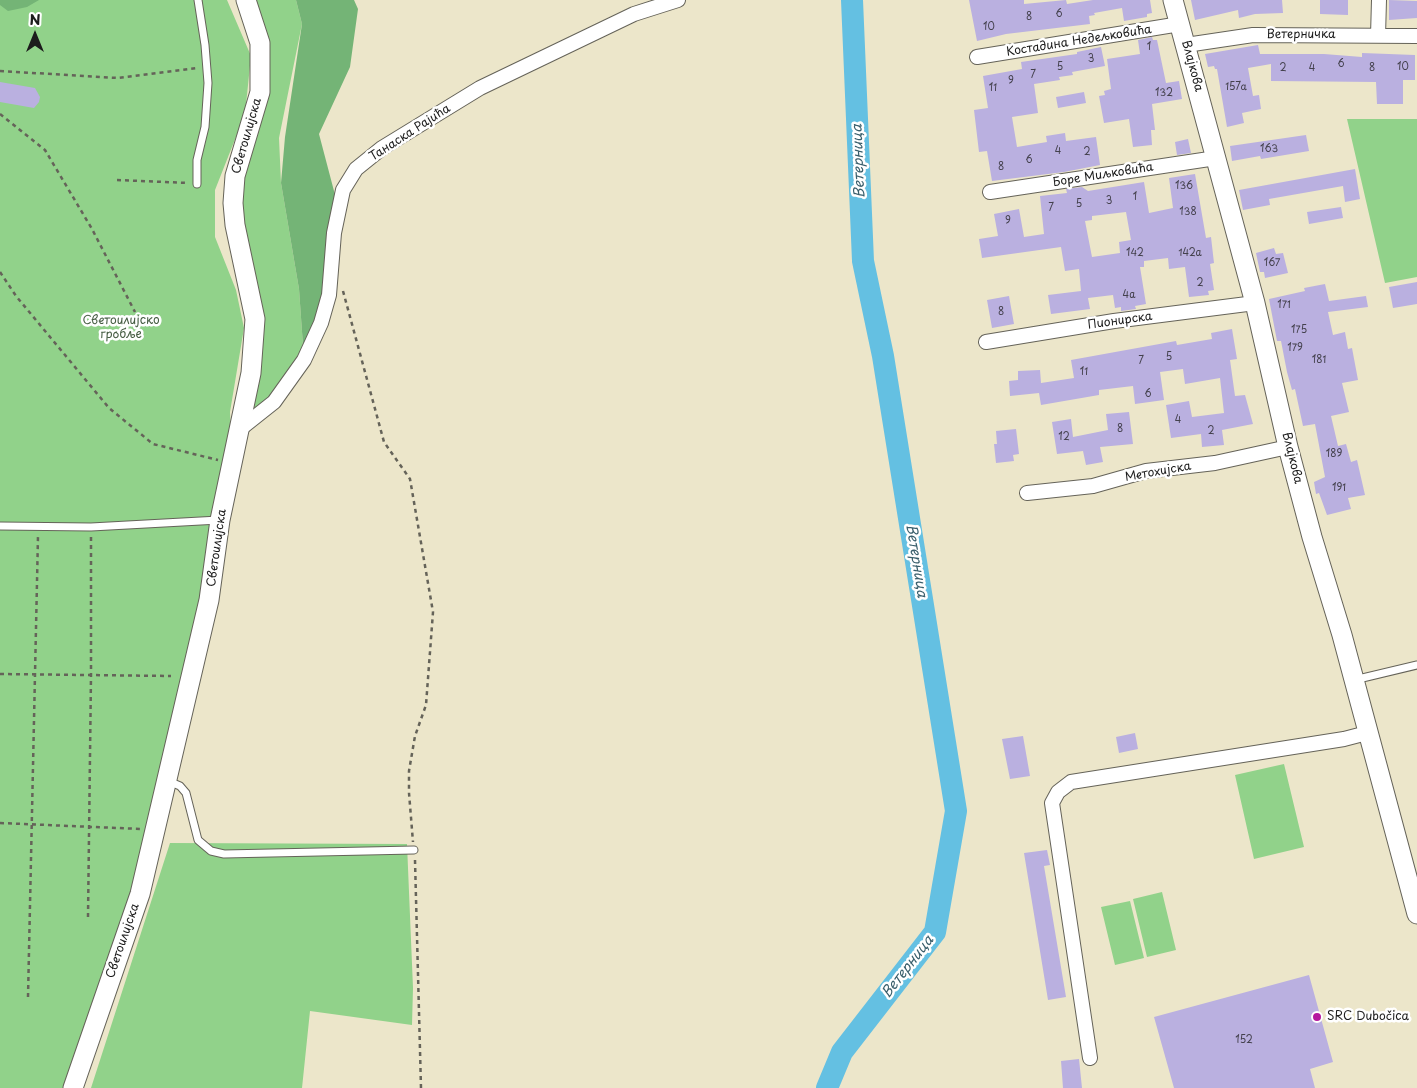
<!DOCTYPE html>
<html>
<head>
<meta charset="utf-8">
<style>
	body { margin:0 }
	#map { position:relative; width:1417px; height:1088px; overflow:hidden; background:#ece6ca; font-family:"Playpen Sans",sans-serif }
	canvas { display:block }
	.north { position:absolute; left:10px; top:10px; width:50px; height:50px; -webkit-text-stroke:4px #fff; paint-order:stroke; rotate:0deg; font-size:14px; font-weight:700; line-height:20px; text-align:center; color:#1c1c1c }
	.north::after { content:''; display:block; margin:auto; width:18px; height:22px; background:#1c1c1c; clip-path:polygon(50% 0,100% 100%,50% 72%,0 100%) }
</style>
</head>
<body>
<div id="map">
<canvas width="1417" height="1088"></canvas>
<div class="north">N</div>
</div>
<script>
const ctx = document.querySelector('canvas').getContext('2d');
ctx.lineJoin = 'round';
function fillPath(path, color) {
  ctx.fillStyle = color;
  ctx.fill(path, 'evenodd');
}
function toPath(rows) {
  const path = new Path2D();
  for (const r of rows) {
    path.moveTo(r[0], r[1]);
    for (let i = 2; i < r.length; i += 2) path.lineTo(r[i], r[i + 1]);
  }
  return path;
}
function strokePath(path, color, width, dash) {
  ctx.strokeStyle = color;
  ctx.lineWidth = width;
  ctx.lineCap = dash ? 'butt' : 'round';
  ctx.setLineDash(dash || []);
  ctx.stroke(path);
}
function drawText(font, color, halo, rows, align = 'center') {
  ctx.font = font + ' "Playpen Sans",sans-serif';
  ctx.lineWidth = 5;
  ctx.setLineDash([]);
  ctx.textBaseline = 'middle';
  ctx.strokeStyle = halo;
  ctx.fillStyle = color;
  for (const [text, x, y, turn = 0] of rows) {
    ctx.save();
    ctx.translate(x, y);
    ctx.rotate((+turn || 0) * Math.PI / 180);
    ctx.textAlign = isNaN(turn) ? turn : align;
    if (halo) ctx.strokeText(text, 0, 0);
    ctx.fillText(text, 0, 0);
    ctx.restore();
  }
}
const green = toPath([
	[0,0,227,0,251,56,245,114,215,190,215,237,236,290,244,328,230,412,232,462,166,779,73,1088,0,1088],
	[246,0,296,0,302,24,279,138,281,183,299,289,304,360,240,429,255,341,235,225,260,92],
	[1347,119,1417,119,1417,277,1385,283],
	[1284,764,1304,847,1254,859,1235,775],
	[170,843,407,844,413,988,412,1025,310,1011,302,1088,91,1088],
	[1162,892,1176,950,1147,957,1133,899],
	[1130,901,1144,958,1115,965,1101,907]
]);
const forest = toPath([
	[0,0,39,0,27,7,8,11,0,5],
	[296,0,354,0,358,9,350,67,319,134,339,210,329,295,304,360,299,289,281,183,285,137,302,24]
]);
const river = toPath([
	[827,1088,842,1052,935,932,956,811,883,356,863,261,852,0]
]);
const building = toPath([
	[969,0,1024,0,1024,4,1066,0,1067,4,1093,0,1150,0,1152,13,1147,14,1147,17,1124,21,1122,8,1094,13,1095,15,1089,16,1090,24,1006,34,977,41],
	[1191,0,1282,0,1283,13,1255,14,1239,18,1238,10,1195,20],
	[1320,0,1348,0,1348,15,1320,14],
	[1389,0,1417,1,1417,18,1389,20],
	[1152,37,1153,40,1157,40,1166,83,1179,81,1182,99,1152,104,1155,130,1151,130,1152,145,1133,147,1129,119,1104,123,1099,96,1105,95,1104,91,1111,89,1107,59,1140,54,1138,40],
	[1258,45,1260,54,1324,54,1362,57,1362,53,1415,55,1415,80,1403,80,1403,104,1377,104,1376,82,1271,81,1271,64,1248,68,1253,96,1259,95,1261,109,1242,113,1244,123,1227,127,1217,69,1215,69,1214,66,1208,67,1205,54],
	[1101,47,1105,66,1072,72,1073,75,1059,77,1060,80,1034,84,1038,113,1012,117,1017,147,1047,142,1046,136,1065,133,1066,141,1096,137,1100,165,1064,172,992,181,987,151,979,152,974,110,988,108,983,76,1022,69,1021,62,1077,54,1077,52],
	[0,82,35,88,40,97,39,102,34,108,0,102],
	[1084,92,1086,103,1058,108,1056,97],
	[1306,135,1309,151,1261,159,1260,156,1232,161,1230,146],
	[1188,139,1191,153,1177,155,1175,142],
	[1355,169,1360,199,1345,202,1343,186,1269,199,1270,205,1243,210,1239,190],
	[1195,174,1206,238,1211,237,1214,263,1210,264,1214,290,1208,291,1209,295,1189,297,1185,267,1169,269,1168,258,1144,261,1144,267,1140,267,1146,304,1135,306,1136,309,1121,311,1121,307,1115,308,1113,295,1088,298,1090,309,1051,314,1048,295,1081,291,1079,269,1065,271,1061,247,982,258,979,239,998,236,994,214,1019,209,1024,237,1044,234,1040,196,1067,193,1066,189,1082,187,1088,191,1144,182,1149,213,1173,208,1169,178],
	[1126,212,1131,240,1119,242,1120,253,1092,257,1085,221,1092,220,1092,216],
	[1341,207,1343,218,1309,224,1307,212],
	[1274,248,1276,254,1283,253,1288,273,1265,278,1264,272,1260,272,1256,253],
	[1417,282,1417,304,1393,308,1389,287],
	[1325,284,1329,301,1366,296,1368,307,1328,312,1333,335,1345,332,1348,349,1352,348,1358,380,1342,383,1349,412,1331,416,1338,446,1346,444,1351,462,1357,460,1365,495,1348,498,1351,509,1327,515,1319,493,1316,494,1314,482,1325,477,1315,424,1303,426,1295,389,1292,390,1287,372,1281,341,1277,341,1269,299,1305,291,1304,288],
	[1009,296,1014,324,992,328,987,300],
	[1232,329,1237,359,1230,360,1235,396,1245,395,1253,424,1222,430,1224,445,1202,447,1201,434,1171,438,1166,405,1189,401,1192,417,1224,413,1220,378,1185,384,1183,369,1160,372,1164,400,1135,404,1133,386,1099,390,1099,395,1041,405,1039,393,1010,396,1009,381,1018,380,1018,371,1040,370,1041,383,1074,378,1071,360,1176,341,1177,345,1212,339,1211,333],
	[1129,412,1133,444,1100,447,1103,462,1086,465,1083,451,1057,454,1052,422,1071,419,1073,437,1108,430,1106,414],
	[1016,429,1019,454,1013,455,1014,461,996,463,994,444,997,444,996,431],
	[1135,733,1138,749,1119,753,1116,737],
	[1023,736,1030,776,1010,779,1002,739],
	[1047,850,1050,865,1044,866,1066,997,1048,1000,1024,853],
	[1309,975,1333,1062,1310,1069,1315,1088,1174,1088,1154,1017],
	[1079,1059,1082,1088,1063,1088,1061,1061]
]);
const path = toPath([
	[0,71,118,78,198,68],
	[0,114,45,150,92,229,135,312],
	[117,180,188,183],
	[0,272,16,296,109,408,153,444,218,460],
	[343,291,384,442,410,479,433,612,426,705,415,736,409,771,409,793,413,842],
	[0,674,171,676],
	[0,823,141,829],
	[415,860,421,1088],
	[88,917,91,675,91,536],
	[28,997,38,536]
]);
const lane = toPath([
	[197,184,197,160,205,127,208,83,205,45,198,0],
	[0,526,91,527,219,520],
	[1354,680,1417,665],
	[168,781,180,786,186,793,198,840,211,851,224,854,414,850]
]);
const street = toPath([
	[1378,36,1379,0],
	[1186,45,1253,35,1417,36],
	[977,57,1180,24],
	[990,192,1216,158],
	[986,342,1114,321,1255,303],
	[240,429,274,402,304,360,321,323,329,295,334,233,343,190,356,169,382,148,480,88,634,14,678,0],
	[1027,493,1093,486,1146,471,1215,463,1288,447],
	[1090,1058,1052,803,1058,792,1071,782,1344,739,1367,733]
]);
const secondary = toPath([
	[1173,0,1255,303,1288,447,1312,537,1342,635,1417,914],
	[73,1088,140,894,209,600,220,520,251,373,255,319,235,225,233,203,235,176,260,92,260,43,246,0]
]);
const markers = [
	[1317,1017,5,"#b5179e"]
];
const numberNames = [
	["6",1059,14],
	["8",1029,17],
	["10",989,27],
	["1",1149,47],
	["3",1091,59],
	["6",1341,64],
	["5",1060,67],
	["10",1403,67],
	["2",1283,68],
	["4",1312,68],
	["8",1372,68],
	["7",1033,75],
	["9",1011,81],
	["157a",1236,87],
	["11",993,88],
	["132",1164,93],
	["163",1269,149],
	["4",1058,151],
	["2",1087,152],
	["6",1029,160],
	["8",1001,167],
	["136",1184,186],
	["1",1135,197],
	["3",1109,201],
	["5",1079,204],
	["7",1051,208],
	["138",1188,212],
	["9",1008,221],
	["142",1135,253],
	["142a",1190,253],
	["167",1272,263],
	["2",1200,283],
	["4a",1129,295],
	["171",1284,305],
	["8",1001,312],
	["175",1299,330],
	["179",1295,348],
	["5",1169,357],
	["181",1319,360],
	["7",1141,361],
	["11",1084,372],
	["6",1148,394],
	["4",1178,420],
	["8",1120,429],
	["2",1211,431],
	["12",1064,437],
	["189",1334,454],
	["191",1339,488],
	["152",1244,1040]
];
const streetNames = [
	["Ветерничка",1301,35],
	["Костадина Недељковића",1079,41,-9],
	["Влајкова",1192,66,75],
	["Танаска Рајића",410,133,-33],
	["Светоилијска",247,136,-74],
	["Боре Миљковића",1103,175,-9],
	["Пионирска",1120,321,-8],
	["Влајкова",1292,458,76],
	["Метохијска",1158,472,-10],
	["Светоилијска",217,548,-82],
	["Светоилијска",123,941,-71]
];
const parkNames = [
	["Светоилијско",121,321],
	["гробље",121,335]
];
const poiNames = [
	["SRC Dubočica",1327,1017]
];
const waterNames = [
	["Ветерница",859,161,-92],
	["Ветерница",916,561,81],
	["Ветерница",908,967,-52]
];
fillPath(green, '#91d28a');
fillPath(forest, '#74b476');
strokePath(river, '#64c0e2', 22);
fillPath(building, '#bab0e0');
strokePath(lane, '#656359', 9);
strokePath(street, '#656359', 16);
strokePath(secondary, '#656359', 21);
strokePath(path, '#656359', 2.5, [4, 4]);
strokePath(lane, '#fff', 7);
strokePath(street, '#fff', 14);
strokePath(secondary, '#fff', 19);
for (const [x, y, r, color] of markers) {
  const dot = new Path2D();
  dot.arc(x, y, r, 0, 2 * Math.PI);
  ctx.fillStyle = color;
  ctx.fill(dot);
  strokePath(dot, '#fff', 2);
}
drawText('10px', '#44414d', null, numberNames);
drawText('12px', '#1c1c1c', '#fff', streetNames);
drawText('12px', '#455c42', '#fff', parkNames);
drawText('12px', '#1c1c1c', '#fff', poiNames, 'left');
drawText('italic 14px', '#395e6b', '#fff', waterNames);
</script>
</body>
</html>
